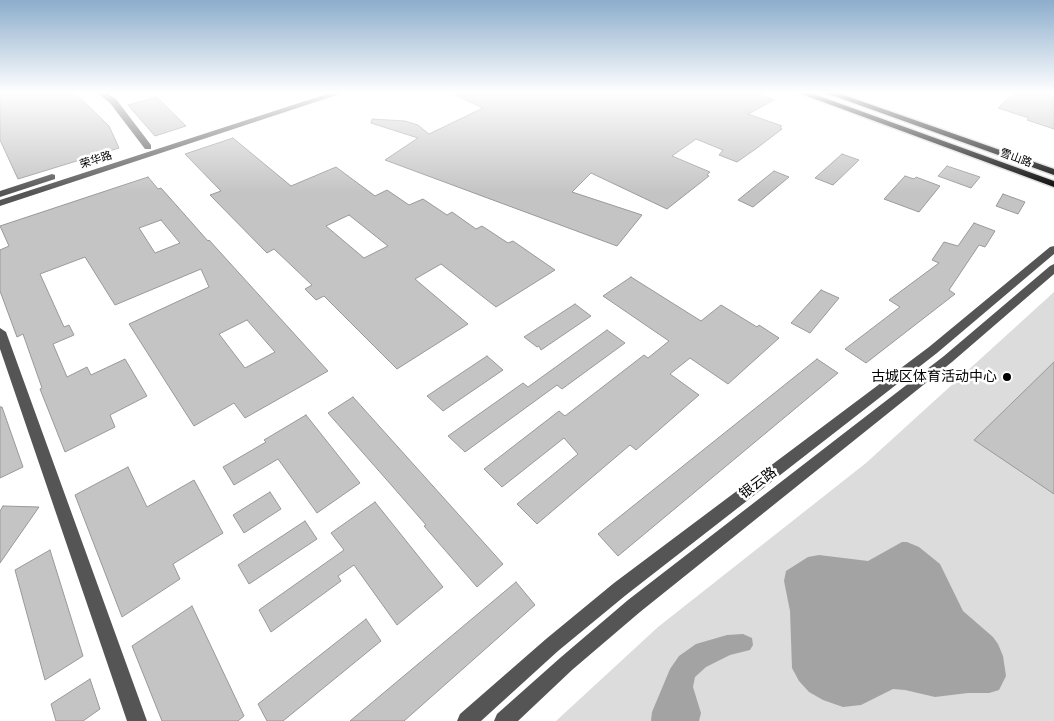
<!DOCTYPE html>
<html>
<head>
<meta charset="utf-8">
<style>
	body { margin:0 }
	canvas { display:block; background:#fff }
</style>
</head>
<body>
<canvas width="1054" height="721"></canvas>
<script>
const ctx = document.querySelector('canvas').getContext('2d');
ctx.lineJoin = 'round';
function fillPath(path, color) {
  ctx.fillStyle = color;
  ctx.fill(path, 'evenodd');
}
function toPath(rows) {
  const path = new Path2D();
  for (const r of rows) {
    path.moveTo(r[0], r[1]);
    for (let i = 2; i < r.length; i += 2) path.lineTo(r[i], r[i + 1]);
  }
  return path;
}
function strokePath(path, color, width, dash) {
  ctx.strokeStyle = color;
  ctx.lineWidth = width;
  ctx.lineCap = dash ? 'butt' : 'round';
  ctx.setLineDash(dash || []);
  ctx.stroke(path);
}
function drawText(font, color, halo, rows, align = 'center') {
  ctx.font = font + ' Mulish,"Noto Sans SC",sans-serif';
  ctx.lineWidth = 5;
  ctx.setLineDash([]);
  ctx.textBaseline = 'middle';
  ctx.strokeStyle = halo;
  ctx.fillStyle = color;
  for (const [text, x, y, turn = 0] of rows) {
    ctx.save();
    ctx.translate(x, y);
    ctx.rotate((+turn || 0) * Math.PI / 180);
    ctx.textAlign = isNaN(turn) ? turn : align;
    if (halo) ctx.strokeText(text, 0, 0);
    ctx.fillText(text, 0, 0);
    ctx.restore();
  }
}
const green = toPath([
	[1054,292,1054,721,556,721,658,627,866,463]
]);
const water = toPath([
	[902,542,907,542,919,547,940,564,963,611,993,637,998,644,1003,656,1006,676,999,690,989,693,968,693,935,697,905,690,893,689,861,705,843,707,823,700,809,692,799,681,792,668,790,611,784,581,786,571,808,557,819,555,868,561],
	[743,634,752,638,753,645,750,650,730,655,706,667,695,677,693,687,701,713,699,721,651,721,652,712,670,669,679,656,696,644,727,635]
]);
const building = toPath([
	[0,92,74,92,109,126,119,148,18,179,0,140,0,92],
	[449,92,756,92,774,100,748,114,782,126,780,128,782,129,757,148,737,162,719,155,723,150,696,139,672,156,710,172,707,175,709,176,667,209,591,173,572,192,642,215,617,246,385,160,418,138,371,123,372,119,405,121,418,125,429,134,483,108,449,92],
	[1015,92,1039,92,1054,97,1054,129,1027,120,1029,118,998,108,1015,92],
	[156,97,162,102,186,126,155,136,128,105,156,97],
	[233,138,291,186,336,167,375,196,387,190,409,205,423,199,447,215,452,212,476,229,482,226,508,243,513,241,555,270,496,307,441,264,415,279,468,324,397,369,324,296,316,300,305,289,312,285,274,249,267,253,210,195,221,191,185,154,233,138],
	[349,215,388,246,364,258,326,226,349,215],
	[842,154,859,160,833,185,815,178,842,154],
	[947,166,980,177,971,188,938,176,947,166],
	[774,171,789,177,753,207,738,200,774,171],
	[905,176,914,179,916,177,940,186,919,212,884,199,905,176],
	[148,177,158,189,161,188,208,241,209,240,328,371,245,418,234,403,194,426,129,324,209,287,201,269,115,305,85,257,40,274,64,327,69,325,74,335,53,344,67,377,87,367,91,375,125,359,147,396,110,415,115,427,65,452,40,389,42,388,23,334,17,337,0,291,0,250,9,246,0,226,148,177],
	[161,220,180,243,155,253,139,228,161,220],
	[247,320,275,352,245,368,219,334,247,320],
	[1003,194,1025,202,1018,214,996,206,1003,194],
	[974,223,995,231,985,247,979,245,949,290,955,294,866,363,845,349,900,307,889,300,939,263,932,260,944,242,958,246,974,223],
	[631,277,701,321,721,305,757,327,759,325,779,338,728,384,690,358,670,374,699,395,636,450,630,445,537,524,517,504,578,454,564,438,502,487,484,469,559,411,565,416,644,355,648,358,669,341,603,296,631,277],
	[821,290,839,298,810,333,791,323,821,290],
	[575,304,591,316,541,350,539,346,537,347,524,337,575,304],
	[607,330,625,343,562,389,557,385,465,452,448,436,523,383,528,387,607,330],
	[487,356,503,370,443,411,427,396,487,356],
	[817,359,838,373,618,556,598,534,817,359],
	[1054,362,1054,494,974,440,1054,362],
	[353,397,503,564,477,587,424,526,426,525,400,495,328,413,353,397],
	[0,407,2,407,23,467,0,478,0,407],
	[306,415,360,483,317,513,278,459,234,485,223,467,266,442,264,440,306,415],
	[128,467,147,507,194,480,223,533,173,564,180,579,122,617,75,495,128,467],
	[270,492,281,509,244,533,233,515,270,492],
	[375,502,443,587,397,625,354,565,338,576,341,581,271,632,259,610,344,550,331,533,375,502],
	[3,506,39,507,0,563,0,511,3,506],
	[305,521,317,539,249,584,238,565,305,521],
	[50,550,83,656,45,680,15,570,50,550],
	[516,582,535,605,404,721,350,721,516,582],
	[192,606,244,716,238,721,162,721,132,646,192,606],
	[366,619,381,641,283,721,267,721,258,704,366,619],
	[90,679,100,709,83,721,56,721,51,704,90,679]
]);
const minor = toPath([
	[96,92,105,92,116,99,151,145,151,149,145,149,110,103,96,92],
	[333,92,346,92,0,206,0,200,333,92],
	[52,174,55,175,55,179,0,197,0,191,52,174],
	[1054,246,1054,254,937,353,626,595,558,651,481,721,457,721,460,714,546,639,614,583,929,347,1050,247,1054,246],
	[1054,264,1054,274,952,362,640,612,572,670,518,721,494,721,497,714,560,658,628,600,944,356,1050,266,1054,264],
	[0,328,6,332,147,721,127,721,0,349,0,328]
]);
const major = toPath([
	[796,92,808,92,1054,181,1054,187,796,92],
	[823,92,835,92,1054,169,1054,175,823,92]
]);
const markers = [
	[1007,377,5,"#000"]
];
const farStreetnames = [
	["雪山路",1016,158,20],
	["荣华路",96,160,-18]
];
const poiNames = [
	["古城区体育活动中心",997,377]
];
const streetNames = [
	["银云路",758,483,-37]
];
fillPath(green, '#dcdcdc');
fillPath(water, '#a3a3a3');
fillPath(building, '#c4c4c4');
strokePath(building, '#999', 1);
strokePath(major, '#dbdbdb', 3);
fillPath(minor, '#555');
fillPath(major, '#000');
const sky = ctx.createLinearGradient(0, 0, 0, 193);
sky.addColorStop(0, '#8cadcc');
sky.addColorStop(0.48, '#fff');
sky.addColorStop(1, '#ffffff00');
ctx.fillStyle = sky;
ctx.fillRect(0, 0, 1054, 193);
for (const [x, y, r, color] of markers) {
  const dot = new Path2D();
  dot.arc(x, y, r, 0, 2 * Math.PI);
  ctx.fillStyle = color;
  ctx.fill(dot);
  strokePath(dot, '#fff', 2);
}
drawText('11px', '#000', '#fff', farStreetnames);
drawText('14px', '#000', '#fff', poiNames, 'right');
drawText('14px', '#000', '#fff', streetNames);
</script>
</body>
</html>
